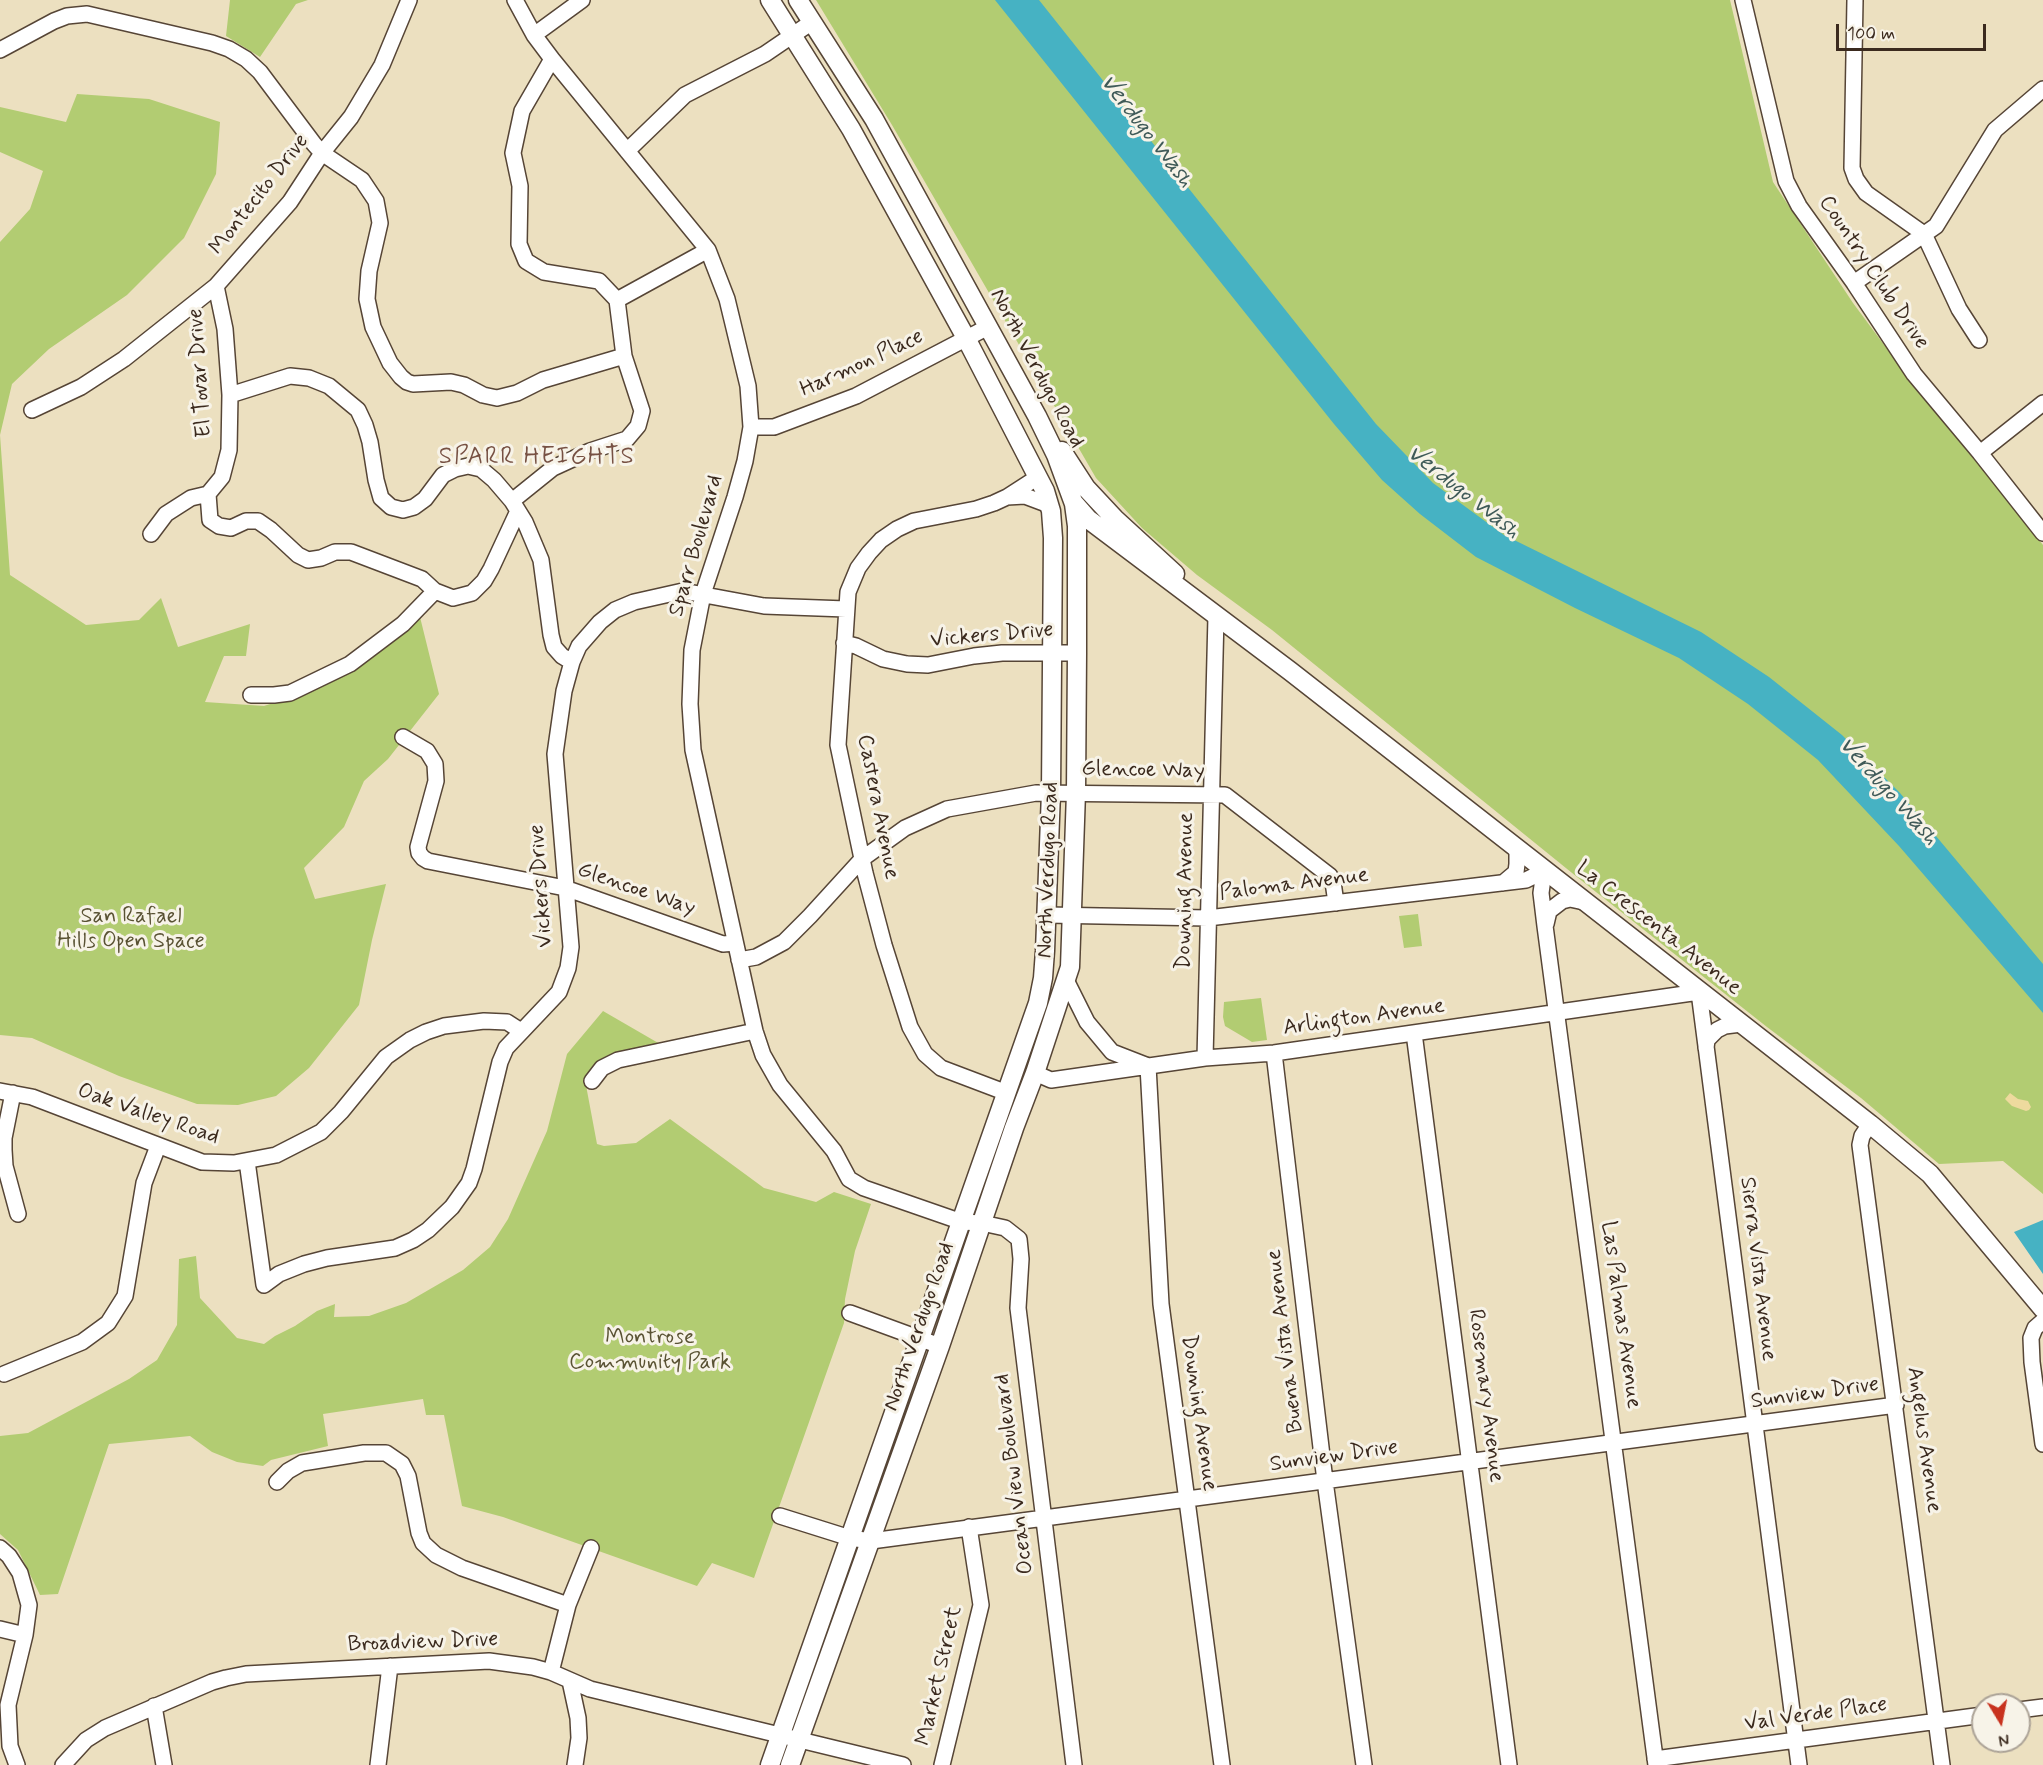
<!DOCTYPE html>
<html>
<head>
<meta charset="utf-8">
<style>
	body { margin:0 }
	#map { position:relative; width:2043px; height:1765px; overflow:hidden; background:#ece0c0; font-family:Mynerve,sans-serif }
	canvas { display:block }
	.north { position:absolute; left:1971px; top:1693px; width:60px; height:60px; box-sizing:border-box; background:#f7f3e8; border:2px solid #aca397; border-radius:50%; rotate:170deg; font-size:16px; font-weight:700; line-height:24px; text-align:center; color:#3b2a1e }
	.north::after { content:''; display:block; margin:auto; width:21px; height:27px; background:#c8321e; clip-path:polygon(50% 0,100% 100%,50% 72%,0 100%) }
	.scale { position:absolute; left:1836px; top:24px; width:150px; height:27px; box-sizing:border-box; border:3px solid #3b2a1e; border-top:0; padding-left:8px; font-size:18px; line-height:21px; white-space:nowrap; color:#3b2a1e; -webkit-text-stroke:4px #f7f3e8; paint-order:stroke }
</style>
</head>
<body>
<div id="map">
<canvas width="2043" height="1765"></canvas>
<div class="north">N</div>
<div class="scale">100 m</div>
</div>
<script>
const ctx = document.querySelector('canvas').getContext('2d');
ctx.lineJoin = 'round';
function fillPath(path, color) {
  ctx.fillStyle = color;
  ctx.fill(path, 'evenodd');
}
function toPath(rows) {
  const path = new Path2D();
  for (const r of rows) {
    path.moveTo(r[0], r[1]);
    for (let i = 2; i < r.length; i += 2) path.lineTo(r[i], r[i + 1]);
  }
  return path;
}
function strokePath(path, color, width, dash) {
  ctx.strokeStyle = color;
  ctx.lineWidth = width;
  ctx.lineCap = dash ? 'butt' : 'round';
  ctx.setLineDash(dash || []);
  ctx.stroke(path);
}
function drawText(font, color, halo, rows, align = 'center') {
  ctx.font = font + ' Mynerve,sans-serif';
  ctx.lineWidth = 6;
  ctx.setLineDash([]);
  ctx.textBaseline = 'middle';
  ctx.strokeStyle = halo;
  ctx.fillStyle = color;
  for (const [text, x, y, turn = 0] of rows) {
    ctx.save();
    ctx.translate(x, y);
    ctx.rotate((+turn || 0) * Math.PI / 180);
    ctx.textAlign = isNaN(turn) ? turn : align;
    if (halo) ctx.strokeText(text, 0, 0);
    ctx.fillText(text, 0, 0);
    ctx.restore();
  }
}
const green = toPath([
	[230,0,308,0,296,4,260,57,226,36],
	[816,0,1730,0,1773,182,1853,303,1905,373,2043,545,2043,1194,2003,1161,1939,1164,1861,1098,1767,1027,1577,877,1272,630,1197,575,1142,528,1096,478,892,125],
	[77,94,149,99,220,122,216,174,184,238,127,295,49,349,12,384,0,435,10,575,86,625,139,620,161,598,178,647,250,624,246,656,224,656,205,702,264,706,304,693,420,617,439,694,388,759,364,781,344,827,304,868,315,899,386,884,372,940,359,1005,309,1068,276,1096,238,1105,197,1104,119,1076,32,1038,0,1035,0,242,30,209,43,171,0,152,0,107,66,122],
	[1418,914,1422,946,1404,948,1399,916],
	[1261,998,1267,1040,1252,1042,1225,1026,1223,1017,1224,1002],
	[603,1011,660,1044,585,1080,597,1144,604,1146,636,1143,670,1119,764,1188,816,1202,834,1192,871,1204,855,1251,845,1299,844,1323,754,1578,712,1563,697,1586,503,1517,462,1506,444,1415,426,1415,423,1399,323,1414,328,1446,271,1460,263,1466,237,1462,212,1452,190,1436,109,1444,58,1594,40,1595,18,1550,0,1534,0,1436,28,1433,129,1379,157,1360,177,1325,179,1259,196,1256,200,1298,237,1338,264,1344,275,1336,295,1326,317,1311,335,1304,334,1317,369,1316,406,1303,463,1270,490,1247,508,1219,547,1131,567,1054]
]);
const sand = toPath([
	[2010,1093,2018,1099,2028,1101,2031,1107,2029,1110,2026,1111,2012,1106,2005,1099]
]);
const water = toPath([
	[995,0,1039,0,1376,424,1433,483,1504,535,1701,632,1769,677,1842,735,1900,793,2043,964,2043,1013,1899,846,1818,760,1748,704,1679,658,1575,608,1476,557,1420,514,1382,480,1334,424],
	[2043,1220,2043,1274,2014,1232]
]);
const minor = toPath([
	[515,0,534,35,552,59,708,250,727,299,748,386,751,427,745,461,735,497,703,594,692,650,690,704,693,750,755,1031,763,1055,780,1085,834,1151,849,1179,864,1188,962,1222,982,1223,1005,1228,1019,1239,1021,1259,1018,1308,1074,1765],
	[1743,0,1786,181,1799,206,1854,283,1914,374,1980,453,2043,533],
	[1855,0,1852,168,1856,179,1866,193,1924,234,1959,309,1979,340],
	[534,35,582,0],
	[0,50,54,21,67,16,87,14,212,43,229,49,246,59,260,72,314,144,322,153,362,180,376,201,380,223,369,271,367,299,373,327,390,363,401,377,407,382,413,384,451,382,464,385,483,395,497,398,517,393,543,380,624,356],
	[627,151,685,95,765,54,812,22],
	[1854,283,1936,226,1995,130,2043,89],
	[216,286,225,329,230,395,229,450,222,477,208,494,210,520,219,526,231,528,246,521,258,521,271,530,298,555,308,560,321,558,335,552,351,552,422,579,435,591],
	[617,300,708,250],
	[230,395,290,376,309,378,329,386,358,410,365,425,370,442,376,480,381,498,391,507,403,510,414,507,425,499,443,475,455,469,468,466,481,469,494,480,512,501,525,522,541,560,551,635,554,647,562,656,572,662],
	[32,410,81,387,124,359,216,286,290,202,322,153,351,117,382,65,409,0],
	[751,427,774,427,856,396,988,327],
	[1980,453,2043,403],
	[1007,497,1025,496,1049,505],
	[512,501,553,468,590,451,627,439,638,426,642,411,624,356,617,300,599,281,544,272,526,261,519,244,520,186,513,153,522,111,552,59],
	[151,534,166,514,191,498,208,494],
	[844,643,856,646,883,659,907,664,928,665,974,656,1002,653,1077,653],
	[251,695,274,695,290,693,350,664,403,624,435,591,453,598,472,593,484,581,491,569,518,511],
	[403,737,427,751,435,764,436,781,418,847,419,853,423,858,428,861,565,888,723,944,735,943],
	[1544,871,1541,893,1545,926,1656,1765],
	[1503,883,1516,872,1517,864,1517,849],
	[1047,915,1208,918,1526,880,1544,871],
	[1546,924,1549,911,1562,901,1570,899,1584,902],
	[739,960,756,957,784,942,810,916,862,859,905,828,947,809,1036,793,1225,795,1330,876,1333,882,1336,903],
	[1066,980,1087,1022,1112,1052,1148,1066,1161,1304,1222,1765],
	[1414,1033,1509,1765],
	[1706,1048,1707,1040,1717,1030,1725,1026,1741,1024],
	[1274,1053,1325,1481,1364,1765],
	[1205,1058,1216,616],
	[1035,1073,1051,1080,1205,1058,1274,1053,1699,992,1799,1765],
	[592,1081,602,1068,618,1060,755,1031],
	[0,1091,32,1097,202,1162,234,1163,276,1155,321,1132,341,1112,386,1057,410,1040,426,1032,444,1026,484,1021,507,1022,521,1031],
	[13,1093,4,1138,4,1150,5,1166,18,1214],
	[1007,1093,941,1068,925,1054,910,1027,884,945,865,873,838,745,848,592,858,568,869,553,881,540,897,529,914,521,976,509,994,503,1007,497,1038,477],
	[1870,1124,1862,1136,1860,1145,1942,1765],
	[247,1161,264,1285,279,1274,304,1264,327,1258,395,1248,413,1240,428,1230,452,1207,469,1183,474,1169,500,1062,506,1048,559,992,568,968,571,947,555,754,564,691,572,662,579,646,600,622,615,610,634,602,683,591,764,606,846,609],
	[850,1313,940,1346],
	[2043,1321,2035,1328,2031,1338,2032,1362,2043,1444],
	[4,1374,82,1342,108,1323,125,1296,144,1183,158,1146],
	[277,1482,288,1471,302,1463,364,1453,386,1453,402,1464,408,1476,419,1533,423,1543,436,1555,462,1568,568,1605],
	[780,1516,850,1538,871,1541,1896,1405],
	[0,1548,9,1556,20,1573,29,1605,25,1635,8,1705,10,1746,17,1765],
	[0,1629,25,1635],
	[551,1672,568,1605,591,1548],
	[570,1681,578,1718,579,1738,575,1765],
	[154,1706,164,1765],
	[2019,1710,2043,1707],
	[1655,1759,1983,1715],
	[63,1765,86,1740,105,1728,212,1682,226,1678,246,1674,489,1661,533,1667,551,1672,590,1689,903,1765],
	[378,1765,390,1666],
	[942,1765,981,1605,969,1527]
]);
const major = toPath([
	[1062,451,1086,488,1115,519,1175,574],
	[1074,503,1088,519,1290,671,1870,1124,1930,1174,2043,1309],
	[770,1765,1038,1003,1043,978,1045,951,1051,792,1053,538,1051,511,1045,491,966,338,851,129,770,0],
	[790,1765,940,1346,1014,1128,1035,1073,1070,967,1076,792,1077,653,1077,526,1074,504,1056,455,1037,416,874,119,798,0]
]);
const streetNames = [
	["Montecito Drive",260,195,-52],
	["Country Club Drive",1873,273,56],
	["Harmon Place",862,364,-25],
	["North Verdugo Road",1036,369,62],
	["El Tovar Drive",201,373,-94],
	["Sparr Boulevard",697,546,-74],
	["Vickers Drive",992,636,-5],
	["Glencoe Way",1143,771,1],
	["Castera Avenue",877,807,79],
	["North Verdugo Road",1049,870,-88],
	["Paloma Avenue",1294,885,-7],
	["Vickers Drive",542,886,-94],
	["Glencoe Way",636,890,19],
	["Downing Avenue",1186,891,-89],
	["La Crescenta Avenue",1658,929,38],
	["Arlington Avenue",1364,1018,-8],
	["Oak Valley Road",148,1115,19],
	["Sierra Vista Avenue",1757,1269,83],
	["Las Palmas Avenue",1620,1315,82],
	["North Verdugo Road",920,1327,-71],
	["Buena Vista Avenue",1286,1341,-97],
	["Sunview Drive",1815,1394,-8],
	["Rosemary Avenue",1485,1396,83],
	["Downing Avenue",1198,1413,82],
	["Angelus Avenue",1923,1440,82],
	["Sunview Drive",1334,1457,-8],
	["Ocean View Boulevard",1015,1474,-97],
	["Broadview Drive",423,1643,-2],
	["Market Street",940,1676,-77],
	["Val Verde Place",1816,1715,-8]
];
const parkNames = [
	["San Rafael",131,917],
	["Hills Open Space",131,942],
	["Montrose",650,1338],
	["Community Park",650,1363]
];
const waterNames = [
	["Verdugo Wash",1146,132,52],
	["Verdugo Wash",1463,493,38],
	["Verdugo Wash",1888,792,48]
];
const neighbourhoodNames = [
	["SPARR HEIGHTS",537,458]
];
fillPath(green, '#b2cc72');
fillPath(sand, '#eeda9e');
fillPath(water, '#46b2c3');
strokePath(minor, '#564536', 18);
strokePath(major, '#564536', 21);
strokePath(minor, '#fff', 15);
strokePath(major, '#fff', 18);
drawText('22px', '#3b2a1e', '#f7f3e8', streetNames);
drawText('22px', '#595233', '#f7f3e8', parkNames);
drawText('italic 24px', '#3f5a58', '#f7f3e8', waterNames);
ctx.letterSpacing = '1.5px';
drawText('24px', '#775143', '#f7f3e8', neighbourhoodNames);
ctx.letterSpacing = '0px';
</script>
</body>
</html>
